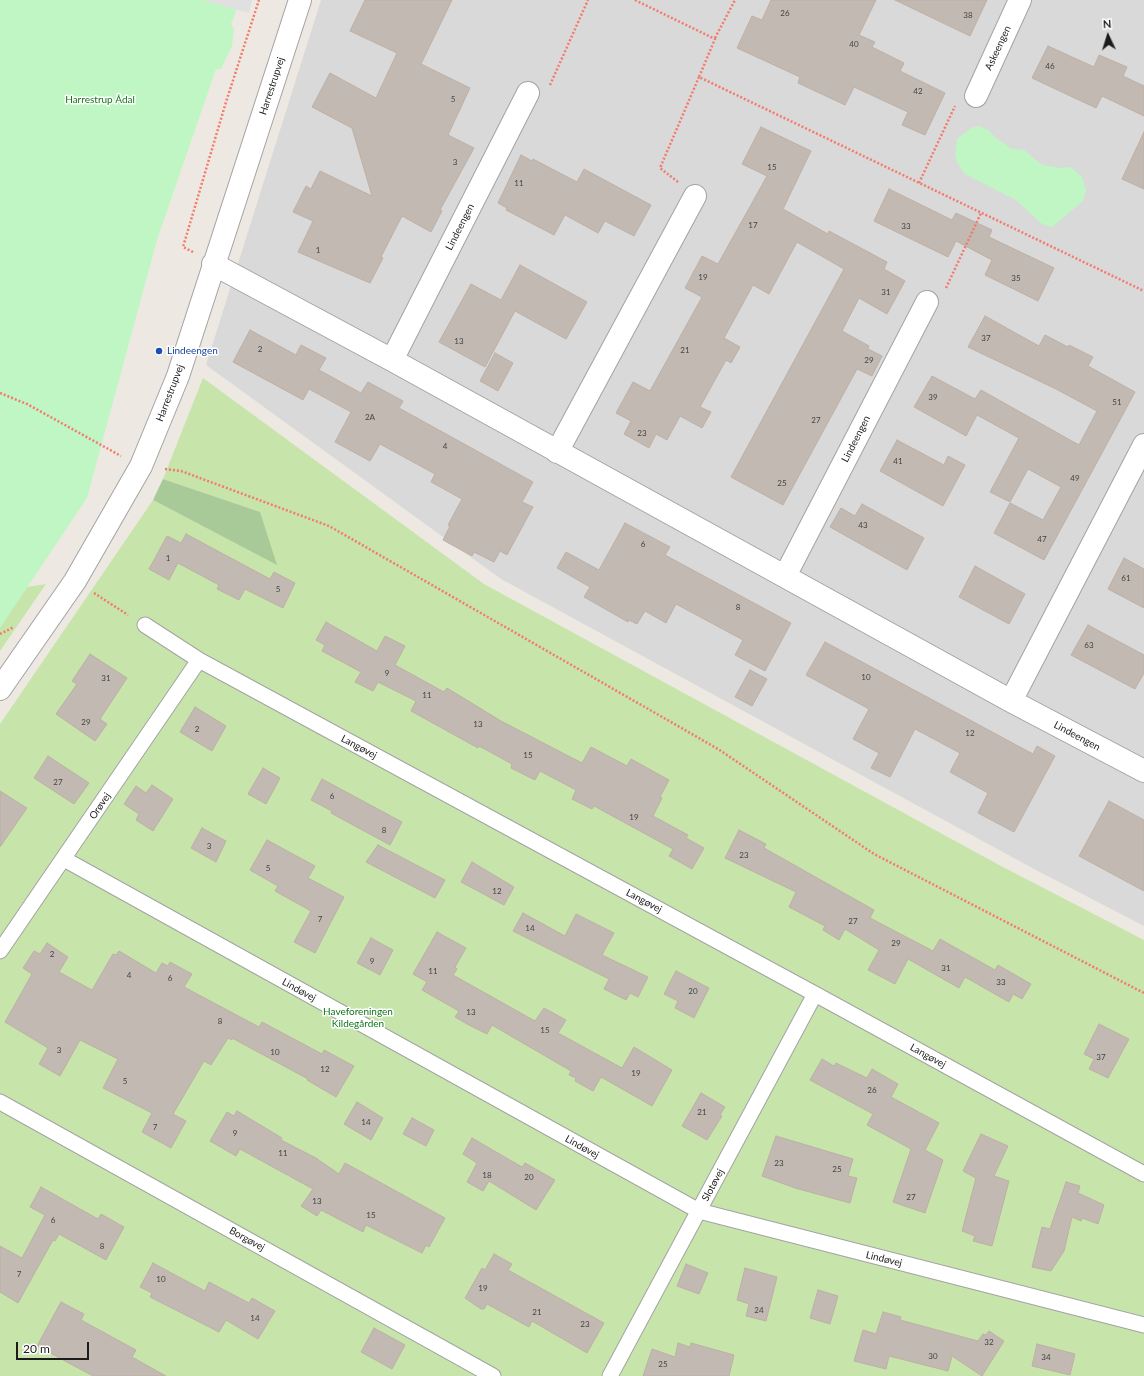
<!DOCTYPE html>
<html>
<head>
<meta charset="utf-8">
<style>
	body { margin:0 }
	#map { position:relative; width:1144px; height:1376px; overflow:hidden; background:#ede9e2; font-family:Lato,sans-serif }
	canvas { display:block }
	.north { position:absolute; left:1088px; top:16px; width:40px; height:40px; -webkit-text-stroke:3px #fff; paint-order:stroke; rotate:356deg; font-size:11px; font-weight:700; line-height:16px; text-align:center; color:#1c1c1c }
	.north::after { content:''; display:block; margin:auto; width:14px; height:18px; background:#1c1c1c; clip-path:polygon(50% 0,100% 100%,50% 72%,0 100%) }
	.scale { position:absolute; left:16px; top:1342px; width:73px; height:18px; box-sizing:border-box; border:2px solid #1c1c1c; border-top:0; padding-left:5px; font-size:12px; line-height:14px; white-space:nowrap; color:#1c1c1c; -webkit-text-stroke:3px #fff; paint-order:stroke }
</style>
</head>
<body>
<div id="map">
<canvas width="1144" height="1376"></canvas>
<div class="north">N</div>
<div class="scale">20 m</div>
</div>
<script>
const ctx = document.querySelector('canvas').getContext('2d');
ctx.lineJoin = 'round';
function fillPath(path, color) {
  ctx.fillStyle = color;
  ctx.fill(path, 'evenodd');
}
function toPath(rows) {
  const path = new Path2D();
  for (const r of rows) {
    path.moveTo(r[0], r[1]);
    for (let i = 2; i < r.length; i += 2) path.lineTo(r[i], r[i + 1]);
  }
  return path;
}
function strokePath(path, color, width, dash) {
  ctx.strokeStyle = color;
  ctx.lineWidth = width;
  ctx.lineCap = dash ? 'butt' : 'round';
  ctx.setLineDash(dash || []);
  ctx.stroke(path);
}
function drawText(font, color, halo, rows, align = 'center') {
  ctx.font = font + ' Lato,sans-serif';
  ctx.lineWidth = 3;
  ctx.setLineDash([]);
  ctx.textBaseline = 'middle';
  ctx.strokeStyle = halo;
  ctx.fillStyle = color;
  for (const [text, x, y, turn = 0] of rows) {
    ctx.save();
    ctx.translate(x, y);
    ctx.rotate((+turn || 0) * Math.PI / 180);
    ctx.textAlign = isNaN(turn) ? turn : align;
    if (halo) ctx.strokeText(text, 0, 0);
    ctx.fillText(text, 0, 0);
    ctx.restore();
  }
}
const residential = toPath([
	[321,0,1144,0,1144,926,1034,869,501,579,206,365]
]);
const grass = toPath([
	[203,378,484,584,1001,866,1144,940,1144,1376,0,1376,0,724,153,500,276,564,259,512,163,479],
	[46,584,0,651,0,591]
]);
const forest = toPath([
	[163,479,260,512,277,565,153,500]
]);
const park = toPath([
	[0,0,240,0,231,24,234,29,232,46,221,69,216,69,157,240,87,498,0,628],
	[979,126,988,130,996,138,1012,149,1024,150,1042,165,1060,168,1071,167,1082,177,1086,190,1083,201,1052,227,1042,224,1016,200,965,174,957,162,955,155,957,139,971,128]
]);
const parking = toPath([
	[202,0,252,0,249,13]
]);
const building = toPath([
	[365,0,452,0,421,64,470,88,448,135,474,148,440,210,442,211,431,232,402,216,381,257,383,258,370,283,298,252,313,221,293,212,306,186,311,189,320,171,372,196,352,128,312,107,330,73,376,98,397,53,350,31,365,0],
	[771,0,876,0,859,35,875,42,872,47,904,63,900,71,945,93,925,135,902,125,908,112,854,87,845,105,798,83,800,77,737,48,752,16,762,20,771,0],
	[895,0,987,0,970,36,895,0],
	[1048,46,1094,67,1099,55,1127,67,1123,76,1144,86,1144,116,1102,96,1096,108,1032,78,1048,46],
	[761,127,811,151,783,209,828,234,829,231,887,262,884,269,905,281,887,314,859,298,842,331,869,346,868,349,882,356,872,376,857,369,783,505,731,477,844,269,797,242,769,294,753,285,724,338,740,347,731,363,726,360,700,407,711,412,702,428,680,416,667,440,656,434,649,448,624,434,631,421,616,413,633,382,650,391,702,297,685,288,702,256,718,264,767,176,742,164,761,127],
	[1144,132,1144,189,1122,179,1144,132],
	[521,155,532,161,533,159,577,182,584,169,651,205,634,236,605,221,598,233,565,215,554,235,506,210,507,208,498,203,521,155],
	[889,189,952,220,956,213,992,230,989,237,1054,268,1038,301,985,275,992,260,956,241,948,257,874,221,889,189],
	[520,265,587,302,566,339,515,311,485,367,439,342,471,284,501,300,520,265],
	[985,316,1039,346,1045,335,1068,347,1069,345,1093,357,1088,366,1135,392,1044,560,994,533,1010,503,1043,520,1061,487,1028,469,1010,502,990,492,1019,438,977,415,966,436,914,407,932,376,975,399,981,390,1079,445,1097,411,1056,389,968,347,985,316],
	[250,330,296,355,301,345,326,358,319,370,361,393,368,382,403,401,399,408,533,482,522,502,533,507,507,555,500,551,494,562,474,552,472,556,443,540,450,526,448,525,462,499,431,482,435,474,380,444,370,461,335,442,351,412,309,389,303,400,233,362,250,330],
	[495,353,513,363,498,391,480,381,495,353],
	[897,440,944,465,948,456,965,465,943,506,880,471,897,440],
	[862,504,924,538,907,570,830,527,841,508,855,516,862,504],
	[625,523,670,547,665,555,791,623,765,671,735,655,743,640,676,604,666,623,645,611,637,624,629,620,628,622,584,597,590,587,557,568,566,552,599,570,625,523],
	[186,534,270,579,274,572,295,583,283,608,245,589,239,600,217,589,219,585,178,563,169,580,149,569,167,536,181,543,186,534],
	[1124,558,1144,569,1144,608,1108,589,1124,558],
	[975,566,1025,594,1009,624,959,597,975,566],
	[326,622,377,651,385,636,405,646,395,665,444,692,447,688,501,721,582,763,591,747,627,766,631,759,669,780,660,797,662,798,653,816,688,835,686,838,704,848,692,869,669,856,673,849,594,806,592,809,572,799,576,790,540,771,535,780,511,768,512,764,479,746,478,748,411,711,416,701,378,682,373,691,355,682,361,672,322,651,325,645,316,640,326,622],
	[1088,625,1144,655,1144,673,1135,689,1071,655,1088,625],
	[825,642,1033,754,1037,746,1055,756,1014,832,978,813,988,793,950,772,960,753,915,729,890,777,871,768,879,753,853,739,869,709,806,675,825,642],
	[90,654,127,678,100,719,107,724,95,741,56,714,77,684,72,681,90,654],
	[750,670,767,679,752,706,735,697,750,670],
	[195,707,226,726,212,751,180,732,195,707],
	[48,756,89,783,74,804,34,778,48,756],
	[263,768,280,778,266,804,248,794,263,768],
	[322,779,402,822,390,845,331,813,332,811,311,800,322,779],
	[152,785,173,799,153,831,136,820,139,814,124,804,136,786,146,793,152,785],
	[0,791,27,808,0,847,0,791],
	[1109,801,1144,820,1144,891,1079,856,1109,801],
	[202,828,226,841,216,862,191,848,202,828],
	[739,830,766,844,764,848,874,910,870,918,933,951,940,939,995,970,998,965,1031,984,1022,999,1013,994,1009,1002,965,977,959,988,908,959,895,984,868,970,879,950,845,929,839,940,823,930,825,926,789,907,796,892,725,858,739,830],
	[267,840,315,866,308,878,344,897,315,953,294,942,311,911,275,891,278,886,250,870,267,840],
	[378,845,445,880,435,898,366,862,378,845],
	[472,862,514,887,504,905,461,882,472,862],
	[523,913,565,936,576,914,614,933,602,955,648,977,638,997,630,993,626,1000,604,989,609,979,513,931,523,913],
	[437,932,466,948,455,967,457,969,453,975,535,1021,544,1008,566,1020,558,1033,622,1068,634,1047,672,1070,652,1106,601,1077,593,1091,575,1081,576,1078,569,1075,571,1071,492,1025,487,1034,467,1024,455,1017,459,1011,422,990,427,982,413,974,437,932],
	[371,938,393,950,380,975,357,963,371,938],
	[47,943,68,957,59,972,92,990,113,954,116,955,119,951,156,973,162,963,168,966,170,962,192,974,184,987,259,1027,262,1022,322,1054,324,1050,354,1066,336,1097,307,1080,308,1079,232,1038,232,1040,228,1038,211,1065,204,1061,173,1114,186,1121,171,1148,142,1132,152,1113,103,1088,118,1059,80,1040,60,1076,39,1064,48,1048,5,1022,32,974,23,968,34,951,40,954,47,943],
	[676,971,709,988,694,1018,675,1008,678,1001,664,994,676,971],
	[1099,1024,1129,1039,1108,1078,1089,1069,1094,1059,1084,1054,1099,1024],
	[822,1059,834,1066,836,1063,867,1078,872,1069,898,1084,891,1097,939,1123,925,1150,943,1160,925,1213,893,1202,911,1149,867,1125,873,1114,810,1080,822,1059],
	[701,1093,725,1107,720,1115,722,1116,707,1140,682,1126,701,1093],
	[357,1102,383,1118,371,1140,344,1124,357,1102],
	[237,1111,282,1138,281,1140,316,1158,339,1174,345,1163,445,1218,429,1247,426,1245,422,1253,366,1225,363,1232,321,1210,317,1216,301,1206,313,1189,240,1149,236,1156,210,1141,227,1112,234,1116,237,1111],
	[412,1118,434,1130,426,1146,403,1134,412,1118],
	[981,1134,1008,1146,994,1176,1009,1181,992,1246,973,1241,975,1236,962,1231,976,1178,963,1171,981,1134],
	[776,1136,853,1159,848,1176,857,1178,850,1203,795,1188,762,1176,776,1136],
	[472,1138,522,1167,525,1163,555,1180,536,1210,489,1181,483,1191,467,1182,477,1163,463,1154,472,1138],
	[1066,1182,1080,1186,1078,1193,1104,1205,1098,1224,1082,1218,1081,1221,1072,1217,1064,1251,1051,1271,1032,1267,1042,1227,1050,1229,1066,1182],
	[41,1187,98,1219,101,1214,124,1227,106,1260,59,1234,55,1241,53,1240,18,1303,0,1292,0,1246,22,1258,45,1215,30,1207,41,1187],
	[494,1254,512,1264,508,1270,604,1323,587,1353,532,1321,529,1327,487,1304,484,1309,481,1309,465,1298,482,1268,485,1270,494,1254],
	[153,1263,205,1291,209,1282,249,1303,252,1298,275,1311,258,1339,226,1320,219,1332,150,1297,152,1293,140,1287,153,1263],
	[686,1264,708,1273,699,1294,677,1286,686,1264],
	[745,1268,777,1277,766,1321,746,1316,749,1304,737,1300,745,1268],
	[818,1290,838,1296,830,1324,810,1318,818,1290],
	[61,1302,84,1314,81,1320,136,1350,132,1357,166,1376,93,1376,37,1346,61,1302],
	[883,1312,901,1317,900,1320,978,1341,983,1334,986,1335,989,1331,1004,1341,982,1376,952,1356,948,1371,889,1356,886,1369,854,1361,863,1330,876,1334,883,1312],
	[374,1328,405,1345,392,1369,361,1352,374,1328],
	[678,1343,690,1347,691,1343,734,1355,729,1376,643,1376,652,1349,675,1357,678,1343],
	[1037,1344,1075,1354,1070,1375,1032,1366,1037,1344]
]);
const path = toPath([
	[635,0,715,39,699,77,1144,291],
	[715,38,735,0],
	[550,85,588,0],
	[678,182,660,168,699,77],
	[919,183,955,106],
	[193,252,183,247,226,102,259,0],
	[946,288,981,213],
	[0,393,27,404,121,456],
	[165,469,181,471,329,526,718,749,874,854,1144,993],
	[94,593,128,615],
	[0,634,14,627]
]);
const lane = toPath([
	[145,625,199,660,815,994,1144,1174],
	[64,859,699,1211,1144,1325],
	[0,951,199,660],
	[0,1102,493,1376],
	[610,1376,815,994]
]);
const street = toPath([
	[976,96,1020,0],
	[213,264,392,360,1011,701,1144,771],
	[392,360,528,93],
	[557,452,695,196],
	[785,576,927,302],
	[0,689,75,581,141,466,178,376,300,0],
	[1011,701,1144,445]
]);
const markers = [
	[159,351,4,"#1a4fb4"]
];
const numberNames = [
	["26",785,13],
	["38",968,15],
	["40",854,44],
	["46",1050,66],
	["42",918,91],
	["5",453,99],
	["3",455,162],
	["15",772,167],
	["11",519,183],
	["17",753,225],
	["33",906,226],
	["1",318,250],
	["19",703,277],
	["35",1016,278],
	["31",886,292],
	["37",986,338],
	["13",459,341],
	["2",260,349],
	["21",685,350],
	["29",869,360],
	["39",933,397],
	["51",1117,402],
	["2A",370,417],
	["27",816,420],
	["23",642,433],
	["4",445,446],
	["41",898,461],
	["49",1075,478],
	["25",782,483],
	["43",863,525],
	["47",1042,539],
	["6",643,544],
	["1",168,558],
	["61",1126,578],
	["5",278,589],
	["8",738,607],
	["63",1089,645],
	["9",387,673],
	["10",866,677],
	["31",106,678],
	["11",427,695],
	["29",86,722],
	["13",478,724],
	["2",197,729],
	["12",970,733],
	["15",528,755],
	["27",58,782],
	["6",332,796],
	["19",634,817],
	["8",384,830],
	["3",209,846],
	["23",744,855],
	["5",268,868],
	["12",497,891],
	["7",320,919],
	["27",853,921],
	["14",530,928],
	["29",896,943],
	["2",52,954],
	["9",372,961],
	["31",946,968],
	["11",433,971],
	["4",129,975],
	["6",170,978],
	["33",1001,982],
	["20",693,991],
	["13",471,1012],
	["8",220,1021],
	["15",545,1030],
	["3",59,1050],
	["10",275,1052],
	["37",1101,1057],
	["12",325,1069],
	["19",636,1073],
	["5",125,1081],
	["26",872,1090],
	["21",702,1112],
	["14",366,1122],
	["7",155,1127],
	["9",235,1133],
	["11",283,1153],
	["23",779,1163],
	["25",837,1169],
	["18",487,1175],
	["20",529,1177],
	["27",911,1197],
	["13",317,1201],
	["15",371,1215],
	["6",53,1220],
	["8",102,1246],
	["7",19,1274],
	["10",161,1279],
	["19",483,1288],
	["24",759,1310],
	["21",537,1312],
	["14",255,1318],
	["23",585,1324],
	["32",989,1342],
	["30",933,1356],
	["34",1046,1357],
	["25",663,1364]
];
const streetNames = [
	["Askeengen",998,48,-65],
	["Harrestrupvej",272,86,-72],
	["Lindeengen",460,227,-63],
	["Harrestrupvej",170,393,-69],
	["Lindeengen",856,439,-63],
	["Lindeengen",1077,736,28],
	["Langøvej",359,747,28],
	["Orøvej",100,806,-56],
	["Langøvej",644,901,28],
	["Lindøvej",299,990,29],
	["Langøvej",928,1056,29],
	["Lindøvej",582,1147,29],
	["Slotøvej",713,1185,-62],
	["Borgøvej",247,1239,29],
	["Lindøvej",884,1259,14]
];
const parkNames = [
	["Harrestrup Ådal",100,100],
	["Haveforeningen",358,1012],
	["Kildegården",358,1024]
];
const transitNames = [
	["Lindeengen",167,351]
];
fillPath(residential, '#dad9d9');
fillPath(grass, '#c7e5aa');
fillPath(forest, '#a8ca98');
fillPath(park, '#c0f6c4');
fillPath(parking, '#e0e0e0');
fillPath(building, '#c1b9b2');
strokePath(building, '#beb0a5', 1);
strokePath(lane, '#a3a3a3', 17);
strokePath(street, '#a3a3a3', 24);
strokePath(path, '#f37a6d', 2.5, [2, 2]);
strokePath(lane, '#fff', 15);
strokePath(street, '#fff', 22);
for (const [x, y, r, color] of markers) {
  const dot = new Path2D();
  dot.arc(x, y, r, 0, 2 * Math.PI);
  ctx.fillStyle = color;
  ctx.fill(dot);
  strokePath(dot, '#fff', 1.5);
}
drawText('8px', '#454342', null, numberNames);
drawText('10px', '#1c1c1c', '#fff', streetNames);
drawText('10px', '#107418', '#fff', parkNames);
drawText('10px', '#164399', '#fff', transitNames, 'left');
</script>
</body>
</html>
